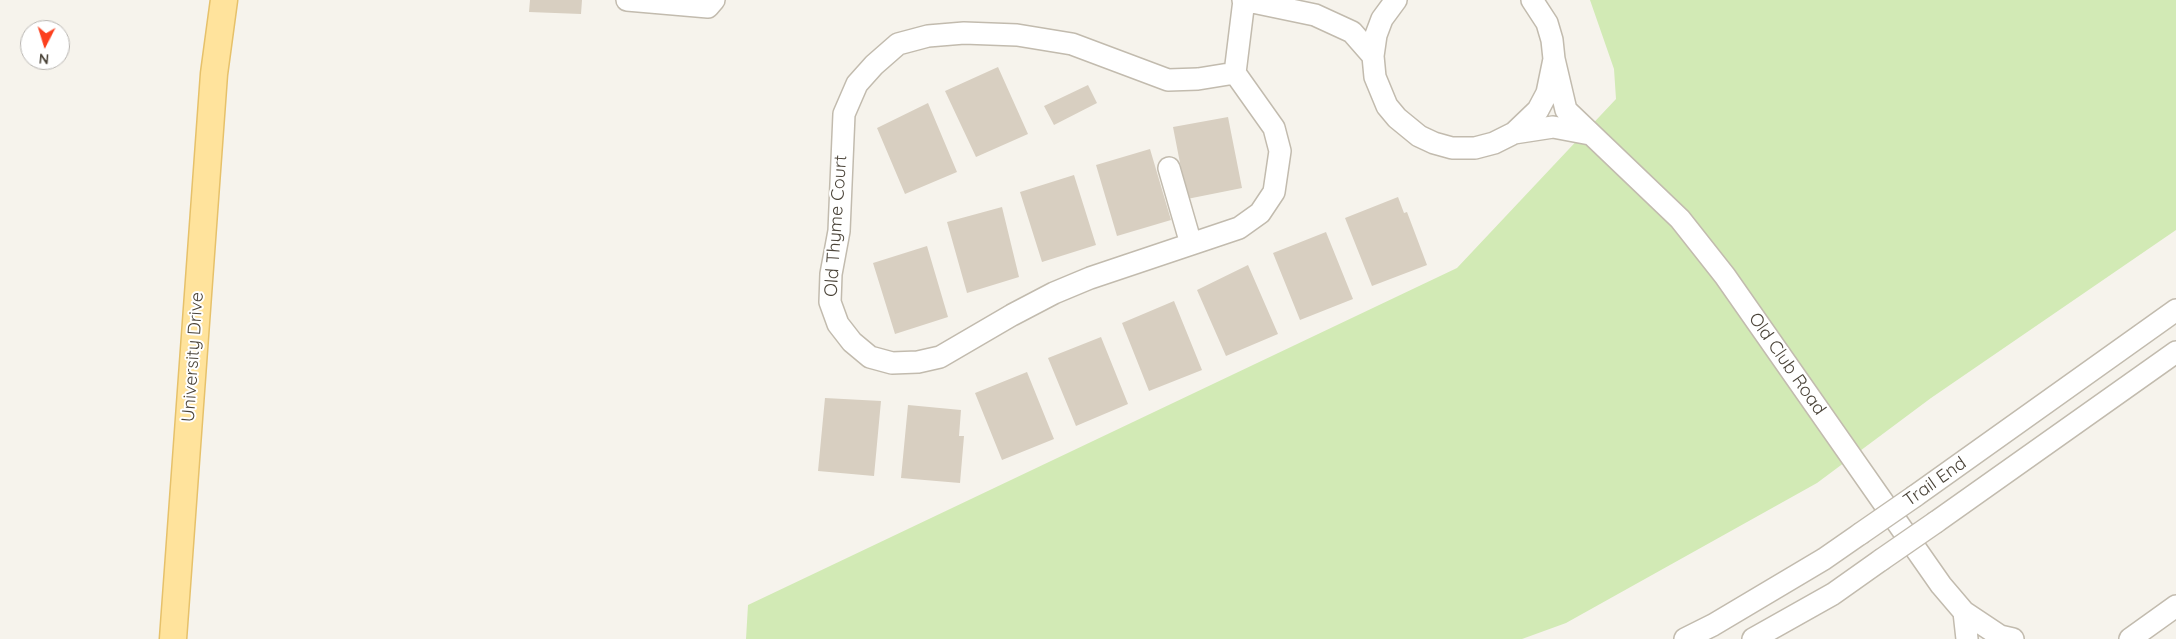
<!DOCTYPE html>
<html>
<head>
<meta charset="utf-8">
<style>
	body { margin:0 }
	#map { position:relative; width:2176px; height:639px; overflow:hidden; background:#f6f3ec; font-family:Quicksand,sans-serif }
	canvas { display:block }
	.north { position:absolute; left:20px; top:20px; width:50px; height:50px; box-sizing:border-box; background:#fff; border:1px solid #b7b4b0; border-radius:50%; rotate:185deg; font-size:14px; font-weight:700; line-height:20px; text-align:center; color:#4b4439 }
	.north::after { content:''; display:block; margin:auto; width:18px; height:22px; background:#fc3f1d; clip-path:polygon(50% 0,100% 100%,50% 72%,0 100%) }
</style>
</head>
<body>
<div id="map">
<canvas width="2176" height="639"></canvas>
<div class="north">N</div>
</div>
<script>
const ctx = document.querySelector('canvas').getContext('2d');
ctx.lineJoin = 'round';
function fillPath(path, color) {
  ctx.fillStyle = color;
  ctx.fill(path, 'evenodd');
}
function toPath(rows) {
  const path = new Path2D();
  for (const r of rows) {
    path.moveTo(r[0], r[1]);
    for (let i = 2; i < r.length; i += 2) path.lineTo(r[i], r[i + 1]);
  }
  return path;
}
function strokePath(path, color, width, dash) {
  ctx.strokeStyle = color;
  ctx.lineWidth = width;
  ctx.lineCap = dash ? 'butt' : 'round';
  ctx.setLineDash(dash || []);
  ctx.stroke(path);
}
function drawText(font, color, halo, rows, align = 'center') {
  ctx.font = font + ' Quicksand,sans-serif';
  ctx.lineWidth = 4;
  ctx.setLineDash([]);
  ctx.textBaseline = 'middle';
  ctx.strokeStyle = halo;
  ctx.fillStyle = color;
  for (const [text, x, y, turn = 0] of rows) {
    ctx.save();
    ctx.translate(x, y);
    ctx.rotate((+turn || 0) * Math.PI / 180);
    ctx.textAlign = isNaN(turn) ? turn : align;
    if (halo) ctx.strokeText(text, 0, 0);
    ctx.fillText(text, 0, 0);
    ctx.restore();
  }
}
const green = toPath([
	[1590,0,2176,0,2176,230,1931,398,1817,483,1566,623,1522,639,746,639,748,605,1457,268,1616,99,1614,69]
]);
const building = toPath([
	[530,0,582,0,581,14,529,12],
	[998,67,1028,134,976,157,945,91],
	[1088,85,1097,103,1054,125,1044,106],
	[928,103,957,172,905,194,877,128],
	[1228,117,1242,188,1187,199,1173,127],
	[1150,149,1171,220,1117,236,1096,165],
	[1074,175,1096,245,1042,262,1020,192],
	[1398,197,1404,213,1407,212,1427,265,1372,286,1345,218],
	[1002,207,1019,277,967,293,947,222],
	[1326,232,1353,299,1300,320,1273,253],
	[927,246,948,317,895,334,873,263],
	[1248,265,1278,334,1226,356,1197,290],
	[1174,301,1202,370,1149,391,1122,323],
	[1101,337,1128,404,1076,426,1048,358],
	[1027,372,1054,439,1002,460,975,393],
	[825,398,881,401,874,476,818,471],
	[908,405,961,410,959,436,964,436,960,483,901,478]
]);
const minor = toPath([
	[627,0,708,7,714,0],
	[1243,0,1315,15,1352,32,1373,56],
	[1396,0,1382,19,1376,35,1373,56,1375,77,1387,106,1397,118,1419,136,1434,143,1452,148,1475,148,1494,143,1514,133,1538,110,1547,93,1554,59,1552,40,1547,23,1532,0],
	[1554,59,1566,110,1680,219,1725,276,1941,585,1964,612,2000,636,2013,639],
	[1235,73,1198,79,1168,80,1072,44,1017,35,964,33,928,36,898,44,874,65,857,84,844,114,839,231,831,274,830,302,838,324,852,342,870,357,892,363,918,362,940,357,1012,315,1054,293,1090,278,1239,228,1260,213,1274,192,1280,151,1274,128,1235,73,1244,0],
	[1514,133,1553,127,1590,134],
	[1169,168,1191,244],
	[1915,496,2176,310],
	[1936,522,2176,352],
	[1964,612,1967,639],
	[1685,639,1713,625,1824,559,1860,534],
	[1753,639,1833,594,1881,560],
	[2130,639,2176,606]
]);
const major = toPath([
	[173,639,214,74,224,0]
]);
const minorBridge = toPath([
	[1860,534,1915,496],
	[1881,560,1936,522]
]);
const streetNames = [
	["Old Thyme Court",836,226,-86],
	["University Drive",193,357,-86],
	["Old Club Road",1787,364,55],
	["Trail End",1935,482,-35]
];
fillPath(green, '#d2eab5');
fillPath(building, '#d8cfc1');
strokePath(minor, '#c2bbae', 24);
strokePath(major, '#e6c16a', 29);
strokePath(minor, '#fff', 21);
strokePath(major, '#ffe39c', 26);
strokePath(minorBridge, '#c2bbae', 24, []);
strokePath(minorBridge, '#fff', 21);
drawText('18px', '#4b4439', '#fff', streetNames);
</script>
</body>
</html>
